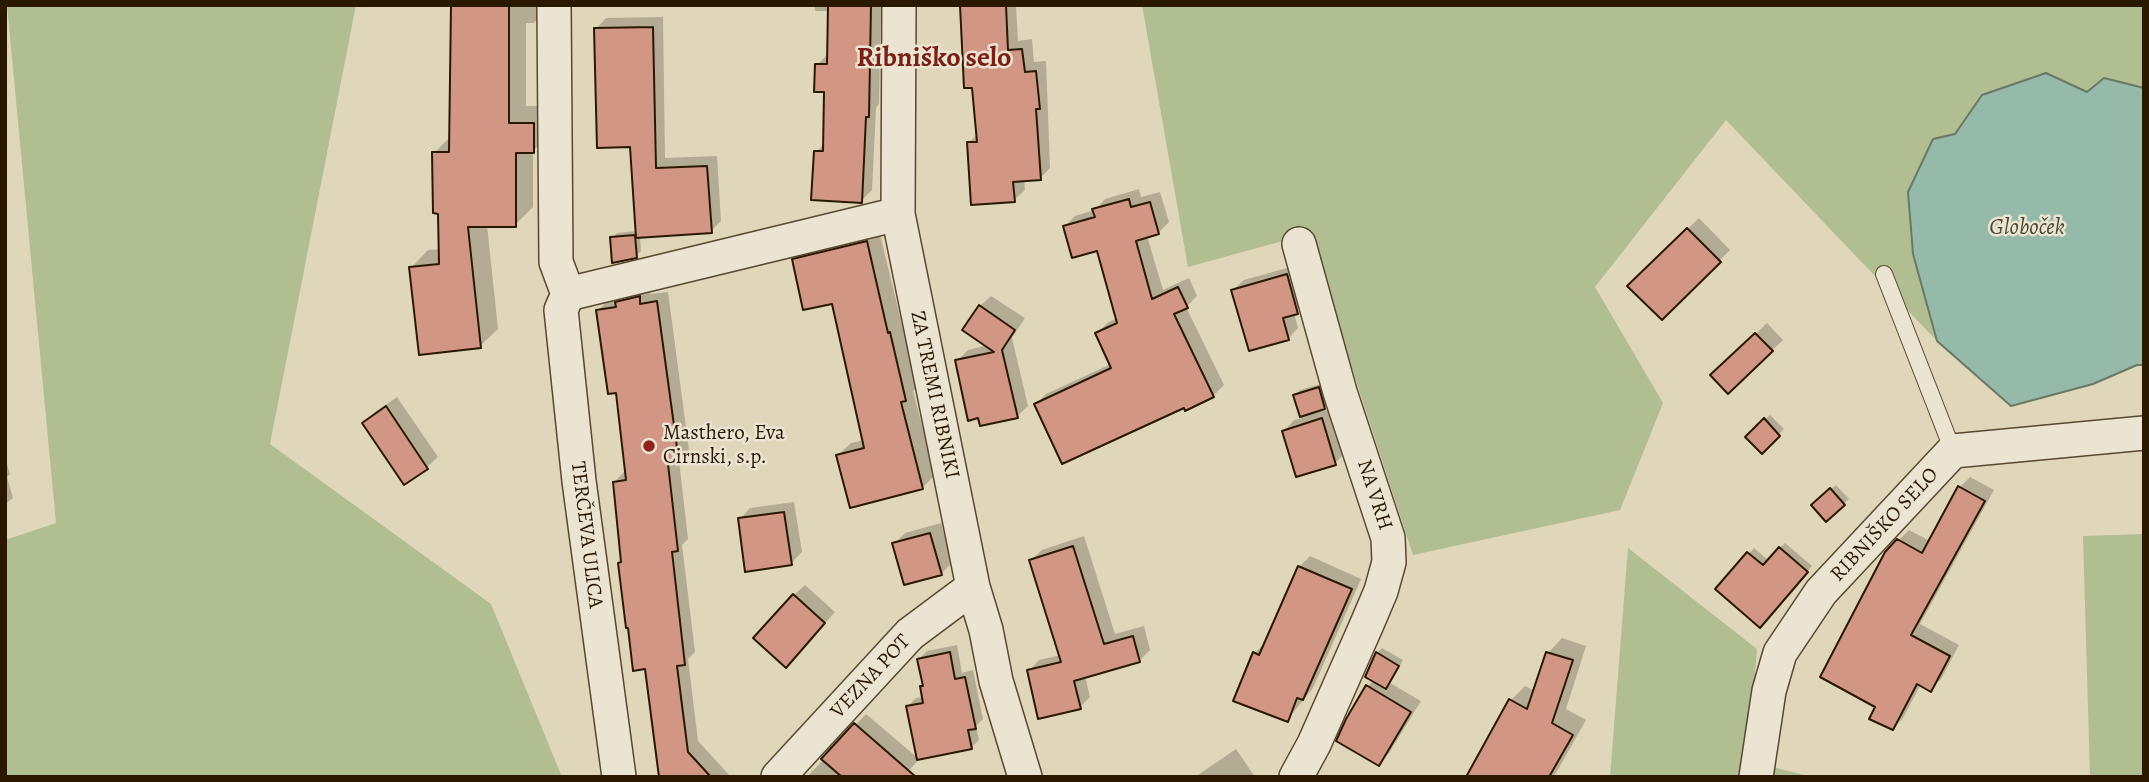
<!DOCTYPE html>
<html>
<head>
<meta charset="utf-8">
<style>
	body { margin:0 }
	#map { position:relative; width:2149px; height:782px; overflow:hidden; background:#e0d6ba; font-family:Alegreya,serif }
	canvas { display:block }
	.frame { position:absolute; inset:0; border:7px solid #2a1801; pointer-events:none }
</style>
</head>
<body>
<div id="map">
<canvas width="2149" height="782"></canvas>
<div class="frame"></div>
</div>
<script>
const ctx = document.querySelector('canvas').getContext('2d');
ctx.lineJoin = 'round';
function fillPath(path, color) {
  ctx.fillStyle = color;
  ctx.fill(path, 'evenodd');
}
function toPath(rows) {
  const path = new Path2D();
  for (const r of rows) {
    path.moveTo(r[0], r[1]);
    for (let i = 2; i < r.length; i += 2) path.lineTo(r[i], r[i + 1]);
  }
  return path;
}
function strokePath(path, color, width, dash) {
  ctx.strokeStyle = color;
  ctx.lineWidth = width;
  ctx.lineCap = dash ? 'butt' : 'round';
  ctx.setLineDash(dash || []);
  ctx.stroke(path);
}
function drawText(font, color, halo, rows, align = 'center') {
  ctx.font = font + ' Alegreya,serif';
  ctx.lineWidth = 5;
  ctx.setLineDash([]);
  ctx.textBaseline = 'middle';
  ctx.strokeStyle = halo;
  ctx.fillStyle = color;
  for (const [text, x, y, turn = 0] of rows) {
    ctx.save();
    ctx.translate(x, y);
    ctx.rotate((+turn || 0) * Math.PI / 180);
    ctx.textAlign = isNaN(turn) ? turn : align;
    if (halo) ctx.strokeText(text, 0, 0);
    ctx.fillText(text, 0, 0);
    ctx.restore();
  }
}
const green = toPath([
	[7,5,356,5,270,444,491,604,562,777,5,777,5,540,56,523],
	[1142,5,2144,5,2144,88,2104,78,2087,92,1982,95,1955,135,1913,254,1937,341,1726,120,1595,287,1663,403,1620,510,1413,555,1308,234,1188,267],
	[2144,534,2144,777,2090,777,2083,536],
	[1628,548,1757,649,1748,761,1812,777,1610,777]
]);
const water = toPath([
	[2046,73,2087,92,2104,78,2144,88,2144,365,2137,365,2093,384,2011,406,1937,341,1913,254,1908,192,1933,139,1955,134,1982,95,2046,73]
]);
const shadow = toPath([
	[452,5,552,5,534,23,526,23,526,106,551,106,551,133,533,151,533,207,515,225,487,225,498,329,480,346,411,268,428,250,441,249,434,153,451,136],
	[815,5,881,5,879,104,876,108,872,190,861,201,816,152,825,143,825,90,817,65,828,54,830,11,815,11],
	[962,5,1016,5,1018,41,1032,39,1034,62,1046,61,1050,168,1040,178,1024,179,1025,190,1014,200,969,143,978,133],
	[663,17,665,158,717,156,721,221,711,231,640,236,641,251,636,256,612,238,617,233,637,231,631,146,596,29,606,18],
	[1139,189,1141,197,1160,192,1169,222,1158,233,1147,236,1163,290,1189,278,1197,296,1186,307,1224,385,1213,396,1185,405,1036,404,1046,394,1111,364,1097,334,1107,323,1117,318,1098,249,1065,226,1075,216,1095,210,1105,199],
	[1699,218,1730,250,1662,318,1630,286],
	[879,230,917,387,913,391,935,475,922,488,838,455,851,443,864,440,833,302,794,260,807,247],
	[1298,265,1308,302,1294,313,1298,328,1288,339,1233,290,1244,280],
	[650,287,650,294,668,292,689,450,679,460,688,539,682,545,695,652,688,659,698,741,731,777,661,777,646,667,619,563,622,561,614,482,625,471,617,391,598,310,609,300],
	[991,296,1025,318,1012,338,1028,406,1017,416,957,361,968,350,988,345,980,306],
	[1767,323,1783,340,1728,392,1713,375],
	[1324,383,1330,403,1320,412,1332,409,1346,452,1335,463,1284,431,1294,420,1302,418,1295,395,1300,390],
	[397,397,438,457,427,467,404,483,364,423,375,412],
	[1770,415,1784,429,1762,452,1747,437],
	[5,458,10,474,7,477,13,498,5,504],
	[1970,477,1994,490,1920,624,1959,645,1941,679,1930,690,1921,684,1903,718,1893,728,1878,706,1886,553,1909,530,1930,541,1960,487],
	[1836,485,1849,499,1826,519,1813,505],
	[794,502,802,552,791,563,740,519,750,508],
	[941,523,952,563,941,574,894,544,905,533],
	[1084,536,1115,634,1144,626,1150,650,1139,661,1085,676,1090,697,1080,707,1029,671,1039,660,1061,655,1031,560,1042,550],
	[1785,543,1812,566,1765,620,1718,589,1754,548,1769,561],
	[1310,556,1361,579,1313,688,1287,720,1255,653,1265,643,1299,567],
	[805,585,835,612,797,655,794,595],
	[1562,638,1586,646,1566,709,1586,720,1556,773,1552,777,1468,777,1511,700,1525,686,1535,691,1548,653],
	[957,645,962,673,973,670,983,719,976,726,979,740,971,748,908,706,916,698,924,697,921,687,924,684,919,659,927,651],
	[1382,648,1403,660,1390,683,1421,701,1389,753,1379,764,1368,686,1374,680,1377,653],
	[866,714,919,759,904,777,807,777],
	[1236,749,1255,777,1195,777]
]);
const building = toPath([
	[451,5,509,5,509,123,534,123,534,153,516,153,516,227,468,227,481,348,419,355,409,267,439,264,438,214,433,213,432,152,449,152,451,5],
	[828,5,871,5,869,117,866,117,862,203,811,200,814,151,823,151,824,92,814,92,815,64,827,64,828,5],
	[960,5,1006,5,1008,50,1022,49,1025,72,1036,71,1040,109,1036,109,1041,180,1013,182,1015,202,971,205,967,142,977,142,972,88,964,88,960,5],
	[653,27,656,168,707,166,712,233,636,238,630,147,597,148,594,28,653,27],
	[1129,199,1131,207,1150,202,1159,234,1136,241,1152,299,1178,287,1188,308,1174,314,1214,397,1185,411,1184,408,1062,464,1034,404,1111,368,1095,333,1117,323,1097,251,1072,258,1063,226,1095,217,1092,209,1129,199],
	[1687,228,1721,262,1662,320,1627,286,1687,228],
	[635,235,637,258,612,263,610,237,635,235],
	[867,241,888,333,890,332,906,401,901,402,923,489,850,508,836,455,864,448,832,304,803,310,792,259,867,241],
	[1287,274,1298,314,1283,318,1289,340,1249,351,1231,290,1287,274],
	[640,296,640,304,657,301,679,462,668,464,678,551,672,552,685,665,677,666,688,752,711,777,659,777,645,669,633,671,628,628,626,628,618,563,621,562,613,482,626,480,616,393,608,394,596,310,616,307,615,302,640,296],
	[979,305,1015,330,1002,350,1018,418,980,426,978,418,968,421,955,360,994,352,962,330,979,305],
	[1755,333,1773,351,1728,394,1710,375,1755,333],
	[1319,387,1325,409,1300,417,1293,395,1319,387],
	[386,406,428,469,404,485,362,423,386,406],
	[1322,418,1336,465,1296,477,1282,431,1322,418],
	[1764,418,1780,436,1762,454,1745,437,1764,418],
	[1958,486,1985,501,1911,635,1950,656,1931,692,1917,684,1893,730,1869,719,1875,707,1820,677,1885,552,1897,539,1922,553,1958,486],
	[1830,488,1845,505,1826,522,1811,505,1830,488],
	[784,512,792,565,745,572,738,518,784,512],
	[930,533,942,575,904,585,892,543,930,533],
	[1073,546,1104,644,1133,636,1140,662,1074,681,1081,709,1038,719,1027,670,1061,662,1029,560,1073,546],
	[1779,547,1808,572,1760,628,1715,589,1747,552,1763,565,1779,547],
	[1298,566,1352,589,1303,700,1297,698,1288,722,1233,701,1253,652,1259,655,1298,566],
	[793,594,825,623,786,668,753,638,793,594],
	[950,652,955,679,965,677,976,729,968,730,972,749,917,760,906,706,923,703,920,686,923,686,917,659,950,652],
	[1376,652,1399,666,1386,689,1365,677,1376,652],
	[1546,652,1573,660,1552,723,1573,735,1549,777,1466,777,1509,699,1527,709,1546,652],
	[1366,685,1411,712,1379,766,1336,741,1346,719,1366,685],
	[854,723,916,777,842,777,821,759,854,723]
]);
const service = toPath([
	[1884,274,1953,451]
]);
const minor = toPath([
	[554,5,556,262,568,294,561,310,579,481,619,777],
	[899,5,898,214,973,587,986,630,996,681,1025,777],
	[568,294,898,214],
	[778,777,910,634,973,587],
	[1296,777,1314,744,1367,624,1381,591,1389,562,1388,538,1340,392,1299,244],
	[1756,777,1769,691,1780,653,1821,592,1953,451,2144,433]
]);
const markers = [
	[649,446,7,"#8f2418"]
];
const streetNames = [
	["ZA TREMI RIBNIKI",934,395,78],
	["NA VRH",1374,495,72],
	["RIBNIŠKO SELO",1885,525,-47],
	["TERČEVA ULICA",586,535,83],
	["VEZNA POT",871,677,-47]
];
const poiNames = [
	["Masthero, Eva",663,434],
	["Cirnski, s.p.",663,458]
];
const waterNames = [
	["Globoček",2027,228]
];
const districtNames = [
	["Ribniško selo",934,59]
];
fillPath(green, '#b1be91');
fillPath(water, '#95baaa');
strokePath(water, '#6a7966', 2);
fillPath(shadow, '#0003');
fillPath(building, '#d29685');
strokePath(building, '#2a1801', 2);
strokePath(service, '#58482f', 18);
strokePath(minor, '#58482f', 36);
strokePath(service, '#ebe4d2', 16);
strokePath(minor, '#ebe4d2', 33);
for (const [x, y, r, color] of markers) {
  const dot = new Path2D();
  dot.arc(x, y, r, 0, 2 * Math.PI);
  ctx.fillStyle = color;
  ctx.fill(dot);
  strokePath(dot, '#ebe4d2', 2.5);
}
drawText('21px', '#2a1801', '#ebe4d2', streetNames);
drawText('21px', '#2a1801', '#ebe4d2', poiNames, 'left');
drawText('italic 23px', '#4a4934', '#ebe4d2', waterNames);
drawText('bold 28px', '#7a1f14', '#ebe4d2', districtNames);
</script>
</body>
</html>
